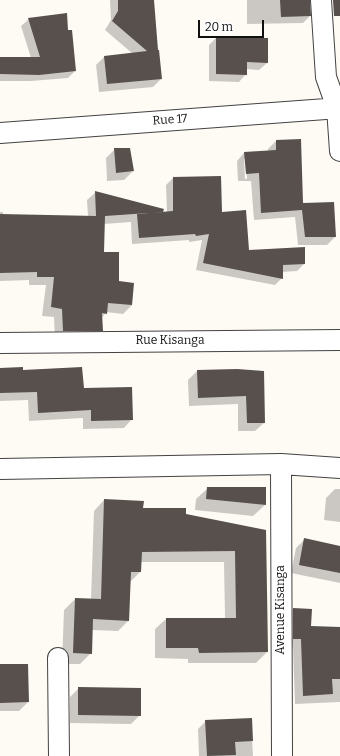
<!DOCTYPE html>
<html>
<head>
<meta charset="utf-8">
<style>
	body { margin:0 }
	#map { position:relative; width:340px; height:756px; overflow:hidden; background:#fefaf4; font-family:Bitter,serif }
	canvas { display:block }
	.scale { position:absolute; left:198px; top:20px; width:66px; height:18px; box-sizing:border-box; border:2px solid #101010; border-top:0; padding-left:5px; font-size:12px; line-height:14px; white-space:nowrap; color:#101010; -webkit-text-stroke:3px #fff; paint-order:stroke }
</style>
</head>
<body>
<div id="map">
<canvas width="340" height="756"></canvas>
<div class="scale">20 m</div>
</div>
<script>
const ctx = document.querySelector('canvas').getContext('2d');
ctx.lineJoin = 'round';
function fillPath(path, color) {
  ctx.fillStyle = color;
  ctx.fill(path, 'evenodd');
}
function toPath(rows) {
  const path = new Path2D();
  for (const r of rows) {
    path.moveTo(r[0], r[1]);
    for (let i = 2; i < r.length; i += 2) path.lineTo(r[i], r[i + 1]);
  }
  return path;
}
function strokePath(path, color, width, dash) {
  ctx.strokeStyle = color;
  ctx.lineWidth = width;
  ctx.lineCap = dash ? 'butt' : 'round';
  ctx.setLineDash(dash || []);
  ctx.stroke(path);
}
function drawText(font, color, halo, rows, align = 'center') {
  ctx.font = font + ' Bitter,serif';
  ctx.lineWidth = 4;
  ctx.setLineDash([]);
  ctx.textBaseline = 'middle';
  ctx.strokeStyle = halo;
  ctx.fillStyle = color;
  for (const [text, x, y, turn = 0] of rows) {
    ctx.save();
    ctx.translate(x, y);
    ctx.rotate((+turn || 0) * Math.PI / 180);
    ctx.textAlign = isNaN(turn) ? turn : align;
    if (halo) ctx.strokeText(text, 0, 0);
    ctx.fillText(text, 0, 0);
    ctx.restore();
  }
}
const shadow = toPath([
	[110,0,153,0,157,51,161,79,153,87,99,92,96,65,104,57,133,54,105,30,111,20],
	[247,0,309,0,310,16,303,23,247,24],
	[29,19,67,31,75,71,68,78,31,81,0,81,0,58,31,58,21,26],
	[216,38,267,63,259,70,246,69,246,74,239,82,209,81,209,45],
	[300,140,302,204,335,237,327,245,298,245,295,217,254,220,251,181,238,181,237,161,244,153,268,152,268,149,276,141],
	[244,159,246,159,247,179,245,179],
	[115,149,133,171,124,180,107,181,106,158],
	[173,178,221,213,248,251,304,264,297,271,282,272,282,278,275,285,196,270,202,240,189,242,189,240,132,244,131,222,104,224,103,253,118,282,133,284,132,305,123,314,106,312,102,318,102,330,93,339,55,339,54,317,42,316,46,285,29,285,29,280,0,281,0,212,3,212,3,216,88,216,87,200,96,192,160,213,167,213,166,185],
	[0,369,22,371,132,419,124,428,83,429,83,418,29,421,28,400,0,401],
	[237,370,264,423,255,431,238,431,238,404,189,406,188,380,197,371],
	[208,488,265,505,253,516,195,510,196,499],
	[335,489,340,489,340,522,324,520,326,498],
	[104,500,142,509,184,514,265,531,267,652,256,663,188,663,188,659,155,658,155,629,166,619,225,619,224,562,141,562,140,572,130,582,129,620,118,631,92,630,91,653,80,664,62,664,64,610,75,599,91,600,94,511],
	[305,539,340,547,340,583,291,573,296,548],
	[293,609,310,627,340,628,340,702,295,704,293,647,285,647,285,618],
	[0,665,28,702,19,711,0,711],
	[79,688,140,715,131,724,70,723,70,697],
	[251,719,253,756,199,756,198,729,206,721]
]);
const building = toPath([
	[118,0,154,0,158,50,159,50,162,79,107,84,104,56,147,51,112,21,118,11],
	[280,0,310,0,311,16,281,17],
	[333,0,340,0,340,16,334,16],
	[67,13,68,30,72,30,76,71,39,75,0,74,0,57,40,57,28,18],
	[216,37,268,38,268,63,247,62,247,75,216,74],
	[301,139,303,203,334,202,336,237,305,237,302,210,261,213,259,173,246,174,244,152,276,150,276,140],
	[114,148,130,148,134,171,116,173],
	[221,176,222,212,246,210,249,250,305,247,305,264,283,265,283,279,203,263,209,234,196,236,195,234,139,238,137,214,173,211,173,177],
	[95,191,164,209,163,212,105,216,104,252,119,252,119,281,134,283,132,305,108,303,107,314,102,313,103,331,63,331,62,309,51,307,54,277,37,277,37,272,0,273,0,214,96,216],
	[23,367,23,370,82,367,84,388,132,387,133,420,91,421,91,410,38,413,37,392,0,393,0,368],
	[237,369,264,371,265,423,247,423,246,396,198,398,197,370],
	[207,487,266,487,266,505,206,499],
	[104,499,144,501,143,508,186,508,186,514,266,530,268,652,199,653,198,648,166,648,166,618,236,618,235,551,142,552,141,572,131,572,129,621,93,619,92,654,73,653,75,598,101,599],
	[304,538,340,546,340,573,299,565],
	[293,608,312,609,311,626,340,627,340,679,332,679,333,694,303,696,301,639,293,639],
	[0,664,28,664,29,702,0,703],
	[78,687,141,688,141,716,78,715],
	[252,718,253,741,235,742,236,755,207,756,205,720]
]);
const minor = toPath([
	[321,0,326,77,337,108,340,151],
	[0,133,340,108],
	[0,343,340,340],
	[281,464,282,756],
	[0,469,281,464,340,468],
	[58,658,59,756]
]);
const streetNames = [
	["Rue 17",170,120,-4],
	["Rue Kisanga",170,341],
	["Avenue Kisanga",281,610,-90]
];
fillPath(shadow, '#0003');
fillPath(building, '#57504d');
strokePath(minor, '#434343', 22);
strokePath(minor, '#fff', 20);
drawText('12px', '#101010', '#fff', streetNames);
</script>
</body>
</html>
